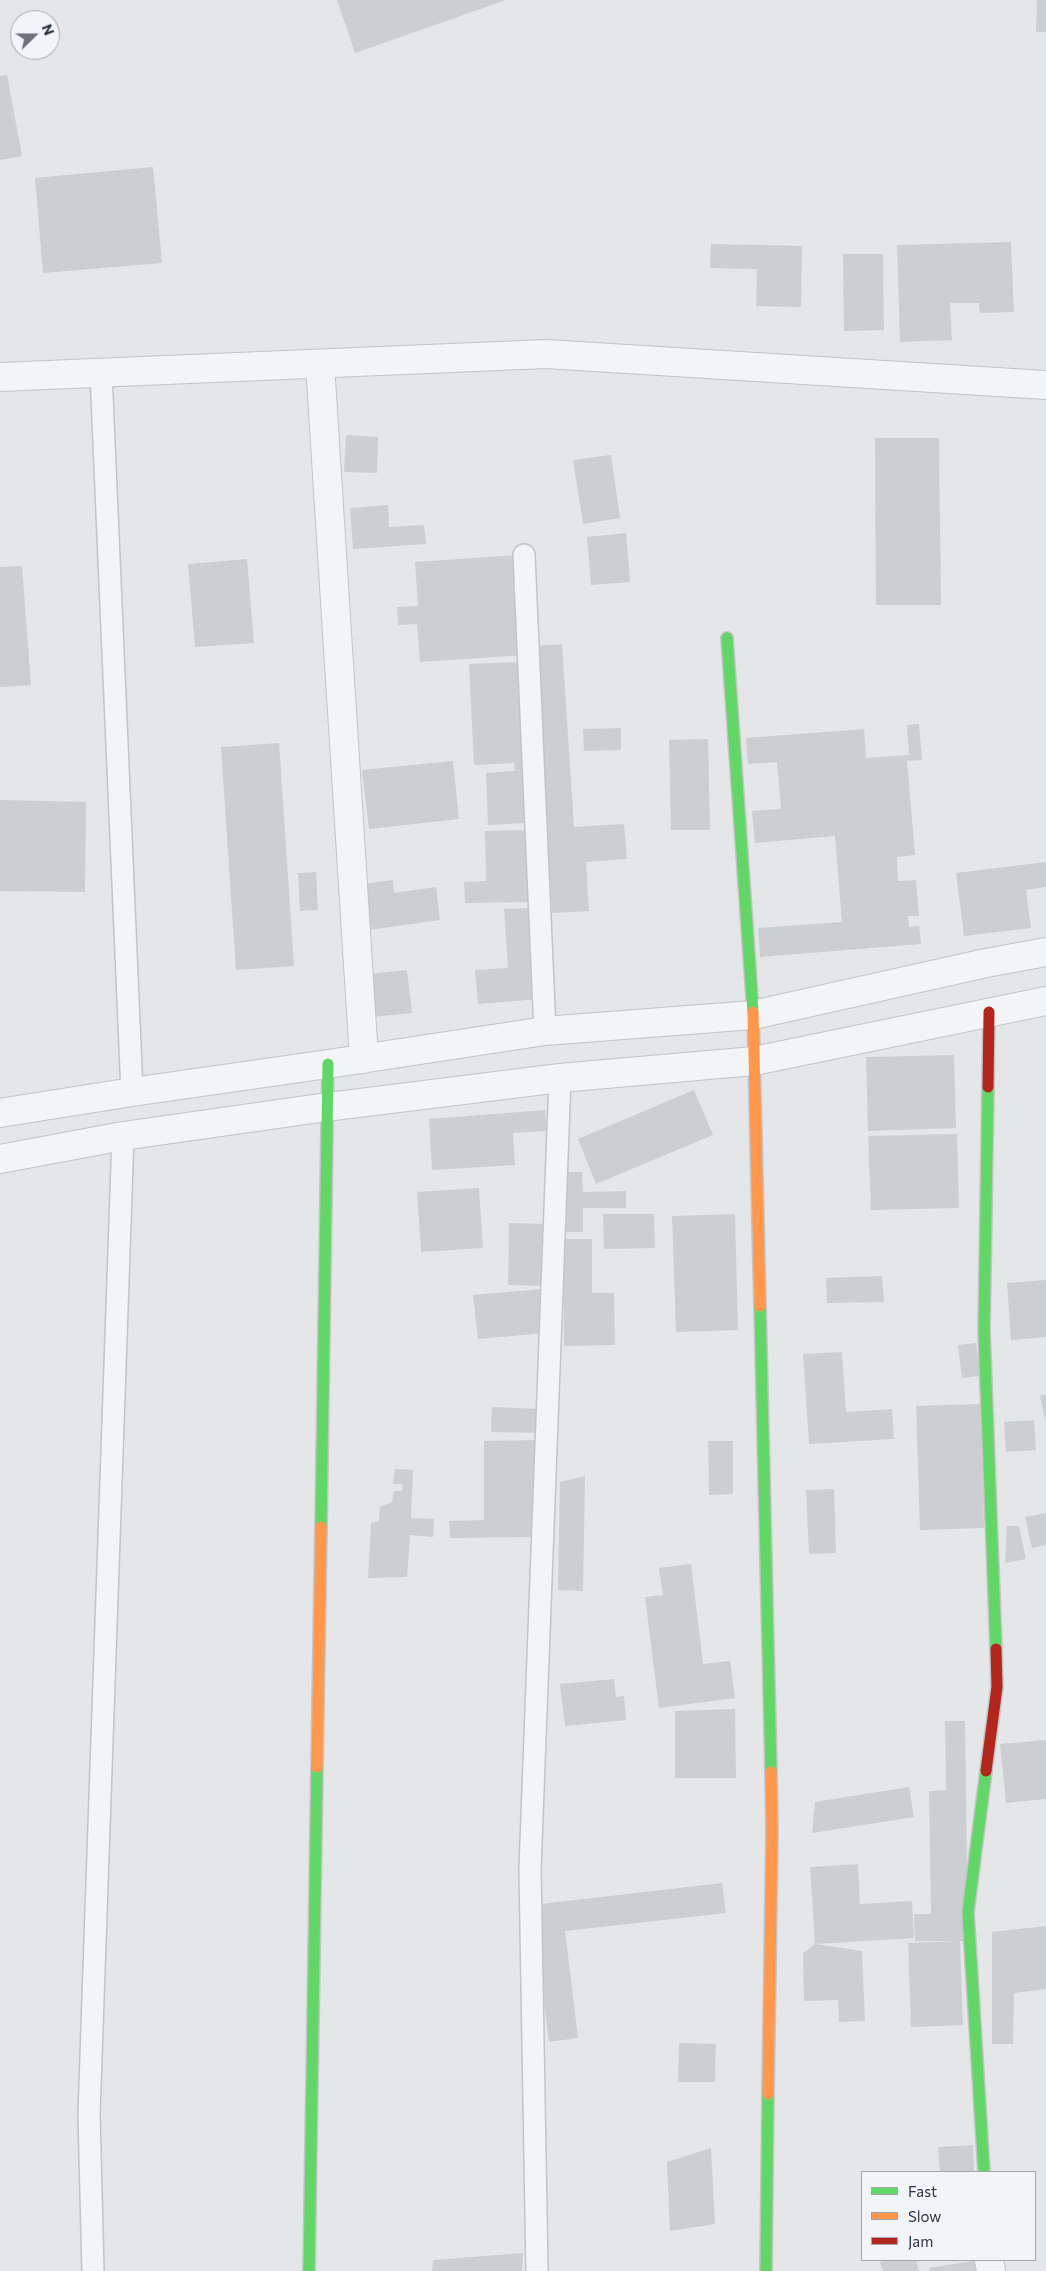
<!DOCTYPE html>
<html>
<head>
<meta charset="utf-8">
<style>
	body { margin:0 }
	#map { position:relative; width:1046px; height:2271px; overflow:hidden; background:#e4e6e8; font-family:Commissioner,sans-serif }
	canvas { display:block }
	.legend { position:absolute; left:861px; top:2171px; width:175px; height:90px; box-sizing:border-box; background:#f2f4f7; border:1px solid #a2a7ae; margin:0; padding:6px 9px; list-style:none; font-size:15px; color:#2b3441 }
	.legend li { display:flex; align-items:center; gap:10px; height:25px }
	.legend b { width:25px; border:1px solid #a2a7ae }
	.north { position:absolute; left:10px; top:10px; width:50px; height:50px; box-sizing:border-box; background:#f2f4f7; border:1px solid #a2a7ae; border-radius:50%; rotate:68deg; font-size:14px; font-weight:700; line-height:20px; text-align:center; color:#2b3441 }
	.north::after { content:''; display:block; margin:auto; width:18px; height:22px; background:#6c727b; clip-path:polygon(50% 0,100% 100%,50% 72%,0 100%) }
</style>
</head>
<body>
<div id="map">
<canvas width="1046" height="2271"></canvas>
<ul class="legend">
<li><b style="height:6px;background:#63d668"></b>Fast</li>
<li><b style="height:6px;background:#ff974d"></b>Slow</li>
<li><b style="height:6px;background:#b3261e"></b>Jam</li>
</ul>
<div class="north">N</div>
</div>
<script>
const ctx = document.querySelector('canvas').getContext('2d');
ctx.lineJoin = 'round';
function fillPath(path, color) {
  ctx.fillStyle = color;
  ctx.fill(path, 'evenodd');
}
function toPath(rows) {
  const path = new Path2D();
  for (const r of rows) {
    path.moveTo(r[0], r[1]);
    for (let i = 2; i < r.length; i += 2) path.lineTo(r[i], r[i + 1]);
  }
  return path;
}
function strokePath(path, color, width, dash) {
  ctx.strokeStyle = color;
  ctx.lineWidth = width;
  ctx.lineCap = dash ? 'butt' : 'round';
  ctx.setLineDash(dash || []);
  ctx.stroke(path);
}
const building = toPath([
	[337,0,506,0,355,53],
	[1037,0,1046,0,1046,32,1036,32],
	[7,75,22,156,0,160,0,76],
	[153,167,162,263,43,273,35,178],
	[1011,242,1014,312,980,313,979,303,950,303,952,340,900,342,897,245],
	[711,244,802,246,801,307,756,306,757,269,710,268],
	[843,254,883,254,884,330,844,331],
	[346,435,378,437,377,473,344,472],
	[875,438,939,438,941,605,876,605],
	[611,455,620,518,583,524,573,460],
	[388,505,389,527,424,525,426,544,353,549,350,508],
	[626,533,630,582,591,585,587,537],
	[518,555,525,655,420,662,417,624,398,625,397,607,418,606,415,562],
	[247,559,254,643,195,647,188,564],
	[22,566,31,685,0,687,0,567],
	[562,644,574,827,624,824,627,859,586,862,589,911,552,913,533,646],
	[521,662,528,823,488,825,486,773,515,771,514,763,474,765,469,664],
	[919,724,922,760,907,761,915,855,897,857,898,881,916,880,919,916,908,916,909,927,919,926,921,944,760,957,758,928,842,922,835,836,755,843,752,811,781,809,777,762,748,764,746,738,864,729,866,758,909,755,907,725],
	[621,728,621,750,584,751,583,729],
	[708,739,710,830,671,830,669,740],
	[279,743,294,966,236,970,221,747],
	[453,761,459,819,369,829,362,770],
	[0,800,86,802,85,892,0,891],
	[528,830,530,902,465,903,464,882,486,881,485,831],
	[1046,862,1046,887,1026,890,1031,928,964,936,956,873],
	[316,872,318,910,300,911,298,873],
	[393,880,394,893,436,887,440,920,369,930,362,884],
	[533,908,540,999,478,1004,475,970,508,968,504,909],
	[407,970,412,1013,373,1017,369,974],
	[954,1055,956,1128,868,1131,866,1057],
	[694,1090,713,1135,596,1184,578,1139],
	[545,1110,547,1131,513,1133,515,1165,432,1170,429,1119],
	[957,1134,959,1208,871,1210,868,1136],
	[562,1172,582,1172,583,1192,626,1191,626,1208,583,1208,583,1232,563,1232],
	[479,1188,483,1248,421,1252,417,1192],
	[603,1214,654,1214,655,1248,604,1249],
	[735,1214,738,1330,676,1332,672,1216],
	[509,1223,544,1224,543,1286,508,1285],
	[563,1239,592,1239,592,1293,614,1293,615,1345,564,1346],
	[882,1276,884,1302,827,1303,826,1278],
	[1046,1280,1046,1337,1011,1340,1007,1283],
	[541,1289,545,1333,478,1339,473,1295],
	[976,1343,980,1376,962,1378,958,1345],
	[842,1352,846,1412,892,1409,894,1439,809,1444,803,1354],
	[1046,1394,1046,1419,1045,1419,1040,1396],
	[980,1404,984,1528,920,1530,916,1406],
	[492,1407,541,1409,541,1433,491,1432],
	[1034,1420,1036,1450,1006,1452,1004,1422],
	[537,1440,538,1537,450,1538,449,1521,484,1520,484,1441],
	[708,1441,733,1441,733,1494,709,1495],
	[395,1469,413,1470,411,1518,434,1519,433,1537,410,1535,407,1577,368,1578,371,1523,379,1521,380,1507,392,1502,394,1491,402,1491,403,1484,393,1484],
	[585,1476,583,1591,558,1590,560,1482],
	[834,1489,836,1553,809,1554,806,1490],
	[1046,1513,1046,1545,1032,1548,1025,1517],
	[1007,1526,1019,1526,1026,1559,1005,1563],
	[691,1564,703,1664,730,1661,735,1698,659,1708,645,1597,663,1595,659,1568],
	[614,1679,616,1697,624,1696,626,1720,565,1726,560,1684],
	[735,1709,736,1778,675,1778,675,1711],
	[945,1721,965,1721,968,1941,915,1941,914,1914,931,1914,929,1791,946,1790],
	[1046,1740,1046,1799,1006,1803,1000,1744],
	[909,1787,914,1817,812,1833,815,1802],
	[858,1864,860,1904,912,1901,914,1938,815,1944,810,1867],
	[722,1883,726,1913,565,1931,578,2038,549,2042,532,1905],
	[1046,1926,1046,1989,1014,1993,1013,2044,992,2044,992,1932],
	[960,1941,963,2025,911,2027,908,1943],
	[815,1944,862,1951,865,2021,839,2022,838,2000,804,2001,803,1953],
	[679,2043,716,2044,715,2082,678,2082],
	[973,2145,974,2172,940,2172,938,2147],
	[711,2148,715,2224,670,2231,667,2162],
	[523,2253,522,2271,432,2271,433,2260],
	[890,2260,916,2260,919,2271,883,2271,880,2262],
	[979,2260,981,2271,930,2271,929,2268]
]);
const lane = toPath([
	[101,373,132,1092],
	[524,555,545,1031],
	[93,2271,89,2114,123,1136],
	[537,2271,530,1869,560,1078]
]);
const street = toPath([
	[320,364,364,1059],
	[0,377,546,354,1046,385],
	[0,1113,132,1092,328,1064,545,1031,753,1015,986,963,1046,952],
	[0,1159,123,1136,327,1107,560,1078,754,1061,1046,1001],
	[989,2260,991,2271]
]);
const fast = toPath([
	[727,638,753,1012],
	[988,1087,984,1330,996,1649],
	[760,1306,771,1772],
	[321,1527,328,1064],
	[984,2172,968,1912,986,1771],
	[309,2271,317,1767],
	[766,2271,768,2094]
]);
const slow = toPath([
	[753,1012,760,1306],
	[317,1767,321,1527],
	[768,2094,772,1831,771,1772]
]);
const jam = toPath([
	[988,1087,989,1012],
	[986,1771,997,1687,996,1649]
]);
fillPath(building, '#ccced1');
strokePath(lane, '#c2c4c6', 24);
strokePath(street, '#c2c4c6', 30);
strokePath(fast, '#c2c4c6', 14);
strokePath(slow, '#c2c4c6', 14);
strokePath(jam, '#c2c4c6', 14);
strokePath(lane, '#f3f4f5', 21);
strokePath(street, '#f3f4f5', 28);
strokePath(fast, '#63d668', 11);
strokePath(slow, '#ff974d', 11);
strokePath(jam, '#b3261e', 11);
</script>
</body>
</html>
